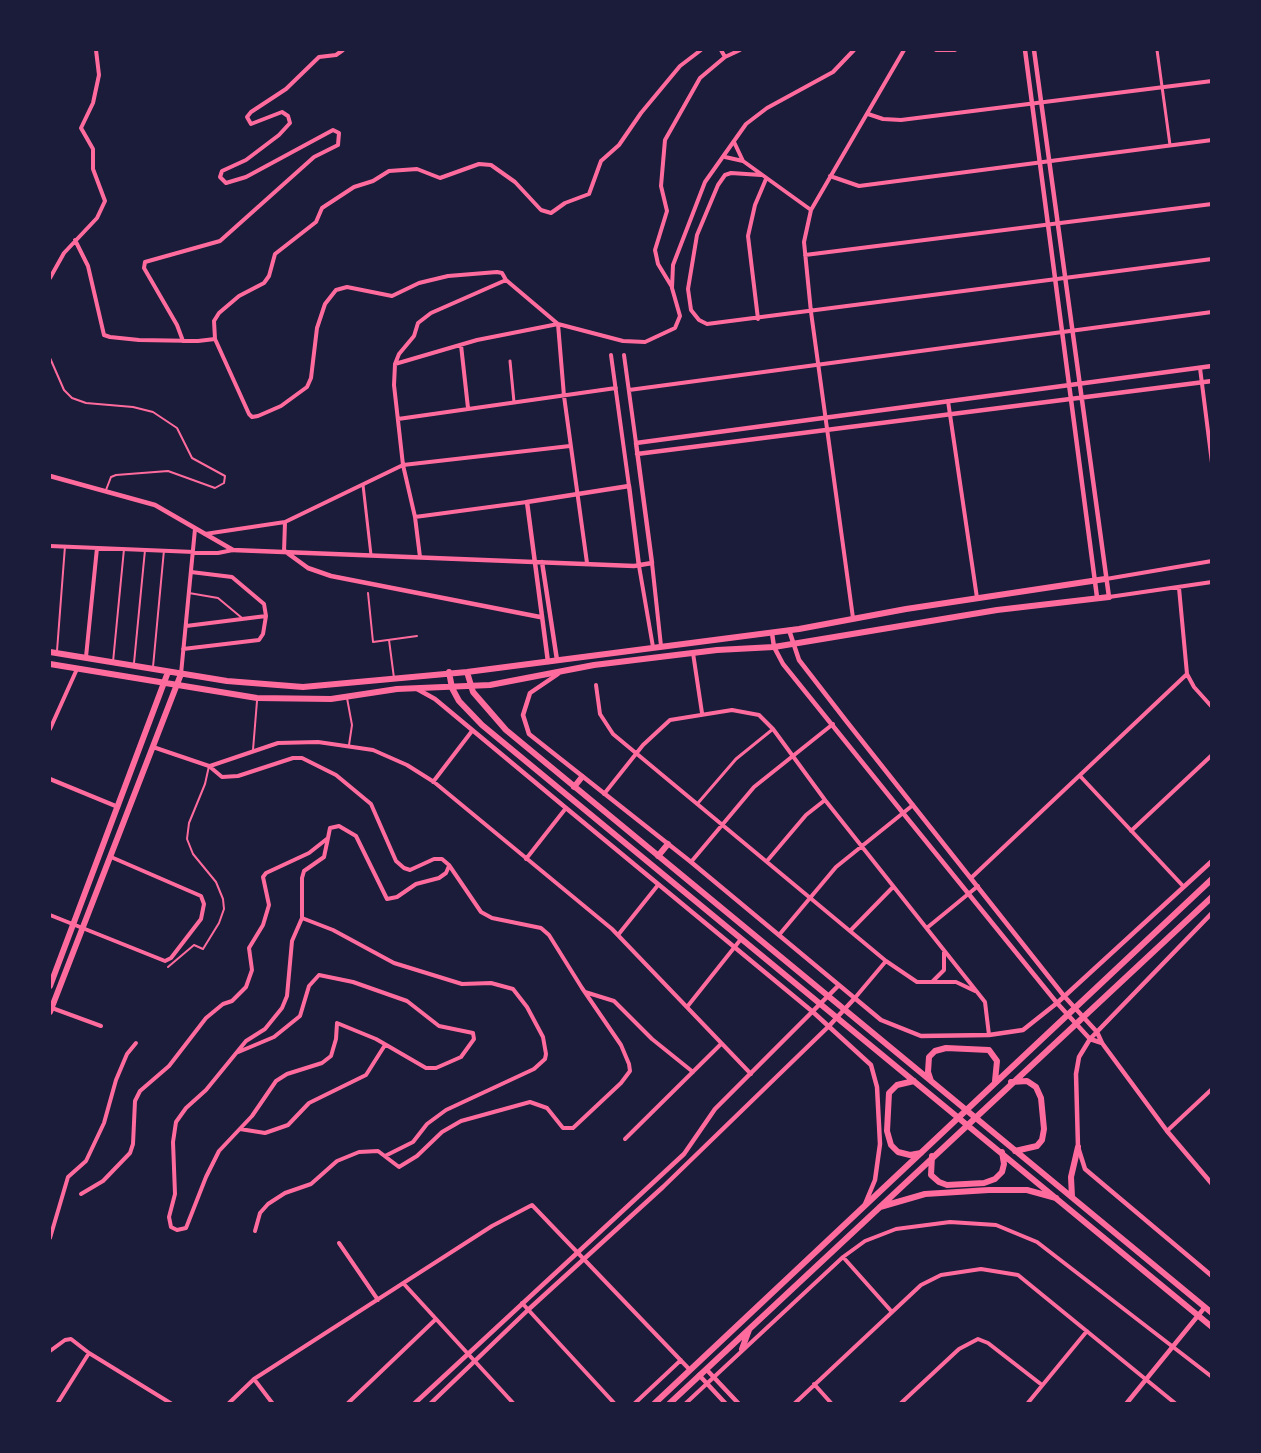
<!DOCTYPE html>
<html>
<head>
<meta charset="utf-8">
<style>
	body { margin:0 }
	#map { position:relative; width:1261px; height:1453px; overflow:hidden; background:#1b1b3a; font-family:Lato,sans-serif }
	canvas { display:block }
	.frame { position:absolute; inset:0; border:51px solid #1b1b3a; pointer-events:none }
</style>
</head>
<body>
<div id="map">
<canvas width="1261" height="1453"></canvas>
<div class="frame"></div>
</div>
<script>
const ctx = document.querySelector('canvas').getContext('2d');
ctx.lineJoin = 'round';
function toPath(rows) {
  const path = new Path2D();
  for (const r of rows) {
    path.moveTo(r[0], r[1]);
    for (let i = 2; i < r.length; i += 2) path.lineTo(r[i], r[i + 1]);
  }
  return path;
}
function strokePath(path, color, width, dash) {
  ctx.strokeStyle = color;
  ctx.lineWidth = width;
  ctx.lineCap = dash ? 'butt' : 'round';
  ctx.setLineDash(dash || []);
  ctx.stroke(path);
}
const service = toPath([
	[50,358,64,390,72,398,86,403,133,407,153,412,177,428,192,458,225,476,224,483,215,488,168,471,116,475,111,477,106,490],
	[189,593,218,598,242,618],
	[368,593,373,642,417,636],
	[389,640,394,678],
	[57,651,65,546],
	[113,662,124,549],
	[134,663,145,550],
	[153,667,164,550],
	[347,698,352,725,349,745],
	[253,750,257,701],
	[168,967,194,945,203,949,219,923,224,909,223,899,216,882,193,854,187,839,189,823,205,784,209,766]
]);
const pedestrian = toPath([
	[1157,50,1170,145],
	[510,361,514,402],
	[363,485,371,555],
	[698,803,736,759,773,729]
]);
const minor = toPath([
	[721,50,725,57],
	[936,50,955,50],
	[868,114,883,119,901,120,1212,81],
	[734,142,743,161],
	[725,157,743,161,811,210],
	[761,175,731,173,725,175,718,185,697,235,688,289,691,310,699,320,707,324,1212,259],
	[830,176,859,186,1212,140],
	[75,240,88,266,104,335,110,337,139,340,198,341,215,339],
	[805,255,1212,204],
	[50,278,64,253,97,218,105,201,93,169,93,149,81,128,93,103,99,75,96,50],
	[506,280,502,273,497,272,448,276,419,283,392,296,347,287,336,290,325,304,317,328,311,378,307,387,281,406,258,416,252,417,249,414,215,339,214,321,219,313,239,296,264,283,269,276,275,254,316,222,322,208,354,187,373,181,389,171,417,169,440,178,479,164,491,165,515,182,541,210,551,213,565,203,589,194,601,161,619,145,641,113,680,66,701,50],
	[672,287,658,264,655,250,667,211,661,186,665,140,700,78,725,57,740,50],
	[758,319,748,236,755,205,766,179],
	[183,341,177,325,144,268,145,262,220,241,314,157,338,145,339,133,333,130,246,177,226,183,220,177,222,171,246,160,279,135,290,123,288,116,282,112,251,124,247,117,251,112,286,89,319,57,336,55,343,50],
	[461,345,468,408],
	[611,355,629,486],
	[624,355,636,443],
	[395,364,477,340,558,324,564,396,587,563],
	[1200,368,1212,463],
	[629,390,1212,312],
	[948,401,977,598],
	[398,419,616,388],
	[415,517,527,502],
	[205,534,285,522,403,465,394,385,395,364,399,354,414,336,418,323,431,313,506,280,558,324,623,341,645,342,675,328,680,316,672,288,673,265,705,182,746,124,767,108,833,72,854,50],
	[50,546,218,553,233,550],
	[284,552,285,522],
	[420,557,415,517,403,465,570,446],
	[652,563,661,646],
	[639,566,653,647],
	[1106,579,1212,561],
	[1179,588,1187,674,1194,687,1212,707],
	[1109,597,1212,582],
	[853,618,811,312,804,242,811,210,904,50],
	[186,626,266,616],
	[183,649,259,640,263,634,266,616,264,604,232,577,191,572],
	[693,653,702,713],
	[86,657,97,548],
	[181,674,195,529],
	[596,685,600,714,613,734,886,961,917,982,956,982,975,991],
	[50,729,77,669],
	[153,747,209,766,222,777,238,776,293,758,302,758,336,775,371,804,396,861,404,868,410,870,434,859,442,859,449,865,481,912,492,918,541,928,549,935,582,988,621,1045,629,1064,630,1071,621,1083,573,1128,563,1128,547,1108,530,1102,461,1121,442,1132,417,1156,399,1167,378,1151,359,1152,337,1161,311,1184,285,1193,268,1204,260,1213,255,1231],
	[210,766,278,743,318,742,373,750,407,765,434,782,612,929,751,1074],
	[1081,777,1183,886],
	[433,782,472,731],
	[604,794,643,745,670,720,732,710,759,715,773,729,825,800,985,1002,989,1035],
	[1131,831,1212,755],
	[526,859,566,808],
	[767,861,806,815,825,800],
	[691,862,754,787,833,724],
	[971,878,1187,674],
	[50,915,165,961,171,958,201,919,204,904,201,896,111,857],
	[302,918,333,930,394,963,462,984,491,983,513,989,527,1007,543,1037,546,1054,545,1059,534,1069,446,1110,427,1124,413,1142,385,1156],
	[928,927,978,886],
	[850,931,893,887],
	[618,935,658,885],
	[779,935,836,867,913,805],
	[933,981,944,970,944,952],
	[585,992,614,1001,652,1039,693,1072],
	[854,999,886,961],
	[687,1007,741,939],
	[52,1008,101,1026],
	[236,1053,274,1037,300,1016,309,986,319,975,353,982,407,1001,439,1026,473,1033,474,1039,461,1057,436,1068,426,1068,376,1039,337,1023,336,1039,331,1056,322,1063,287,1074,276,1081,252,1116,219,1151,206,1177,186,1228,177,1230,171,1227,169,1217,175,1194,173,1142,176,1122,186,1108,206,1090,246,1041,265,1029,282,1008,287,996,292,941,302,918,302,878,304,871,324,857,328,838],
	[240,1129,265,1133,288,1125,309,1103,366,1075,385,1045],
	[1167,1131,1212,1089],
	[625,1139,720,1045],
	[81,1194,103,1181,130,1153,133,1144,135,1101,140,1091,169,1066,206,1018,223,1004,232,1001,246,987,252,970,249,948,263,925,269,905,263,877,266,873,309,853,328,838,330,828,339,826,356,836,387,899,397,897,416,884,439,878,446,873,449,866],
	[50,1238,68,1177,86,1161,104,1123,116,1080,127,1054,136,1043],
	[339,1243,378,1300],
	[843,1257,892,1312],
	[404,1284,514,1404],
	[522,1303,615,1404],
	[50,1351,65,1340,71,1339,89,1353,172,1404],
	[254,1379,273,1404],
	[814,1384,832,1404],
	[57,1404,89,1353],
	[228,1404,254,1379,492,1226,532,1205,690,1370],
	[347,1404,436,1319],
	[634,1404,681,1360],
	[685,1404,843,1257,865,1241,896,1229,950,1222,996,1225,1037,1242,1212,1377],
	[794,1404,921,1285,941,1275,981,1269,1018,1275,1176,1404],
	[900,1404,959,1349,978,1339,988,1343,1042,1385],
	[1027,1404,1087,1331]
]);
const tertiary = toPath([
	[1025,50,1097,597],
	[1034,50,1109,597],
	[637,454,1212,381],
	[50,476,155,505,233,550,634,566,652,563,636,443,1212,366],
	[286,552,308,568,331,576,540,617],
	[542,562,557,660],
	[789,630,799,660,847,722,1064,996,1097,1032,1102,1043,1167,1131,1212,1184],
	[772,633,774,647,783,664,903,813,1057,1003,1090,1039,1102,1043],
	[548,662,527,502,629,486,639,566],
	[558,674,530,693,523,715,529,734,691,862,881,1020,921,1036,989,1035,1023,1030,1057,1003,1212,861],
	[417,689,435,699,566,808,813,1012,871,1065,877,1087,880,1144,875,1180,865,1204],
	[50,779,118,807],
	[1212,913,1090,1039,1079,1057,1076,1074,1078,1147,1085,1169,1212,1276],
	[706,1369,739,1404],
	[699,1375,726,1404],
	[414,1404,684,1154,715,1109,838,986],
	[430,1404,529,1309,663,1187,829,1026,854,999],
	[1126,1404,1205,1307]
]);
const primary = toPath([
	[50,652,227,681,303,687,467,672,799,629,906,609,1105,579],
	[50,664,257,698,331,699,397,689,490,685,594,665,717,650,774,647,997,610,1109,597],
	[449,672,452,688,459,701,482,725,1212,1327],
	[467,672,473,692,506,730,1212,1313],
	[574,787,582,777],
	[658,856,668,844],
	[50,986,168,672],
	[50,1012,181,674],
	[914,1081,897,1085,889,1093,887,1131,891,1145,898,1152,910,1155,921,1153],
	[931,1081,928,1072,929,1057,935,1051,946,1048,989,1050,997,1061,995,1081],
	[1011,1082,1027,1081,1036,1087,1041,1098,1044,1129,1042,1140,1037,1146,1015,1151],
	[932,1156,931,1175,939,1182,947,1185,984,1183,995,1179,1002,1172,1004,1164,1002,1152],
	[1072,1197,1071,1177,1078,1147],
	[880,1207,925,1194,989,1190,1027,1190,1056,1198],
	[742,1349,749,1330],
	[654,1404,1212,879],
	[669,1404,1212,897]
]);
strokePath(service, '#ff6b9d', 2);
strokePath(pedestrian, '#ff6b9d', 3);
strokePath(minor, '#ff6b9d', 4);
strokePath(tertiary, '#ff6b9d', 4.5);
strokePath(primary, '#ff6b9d', 6);
</script>
</body>
</html>
